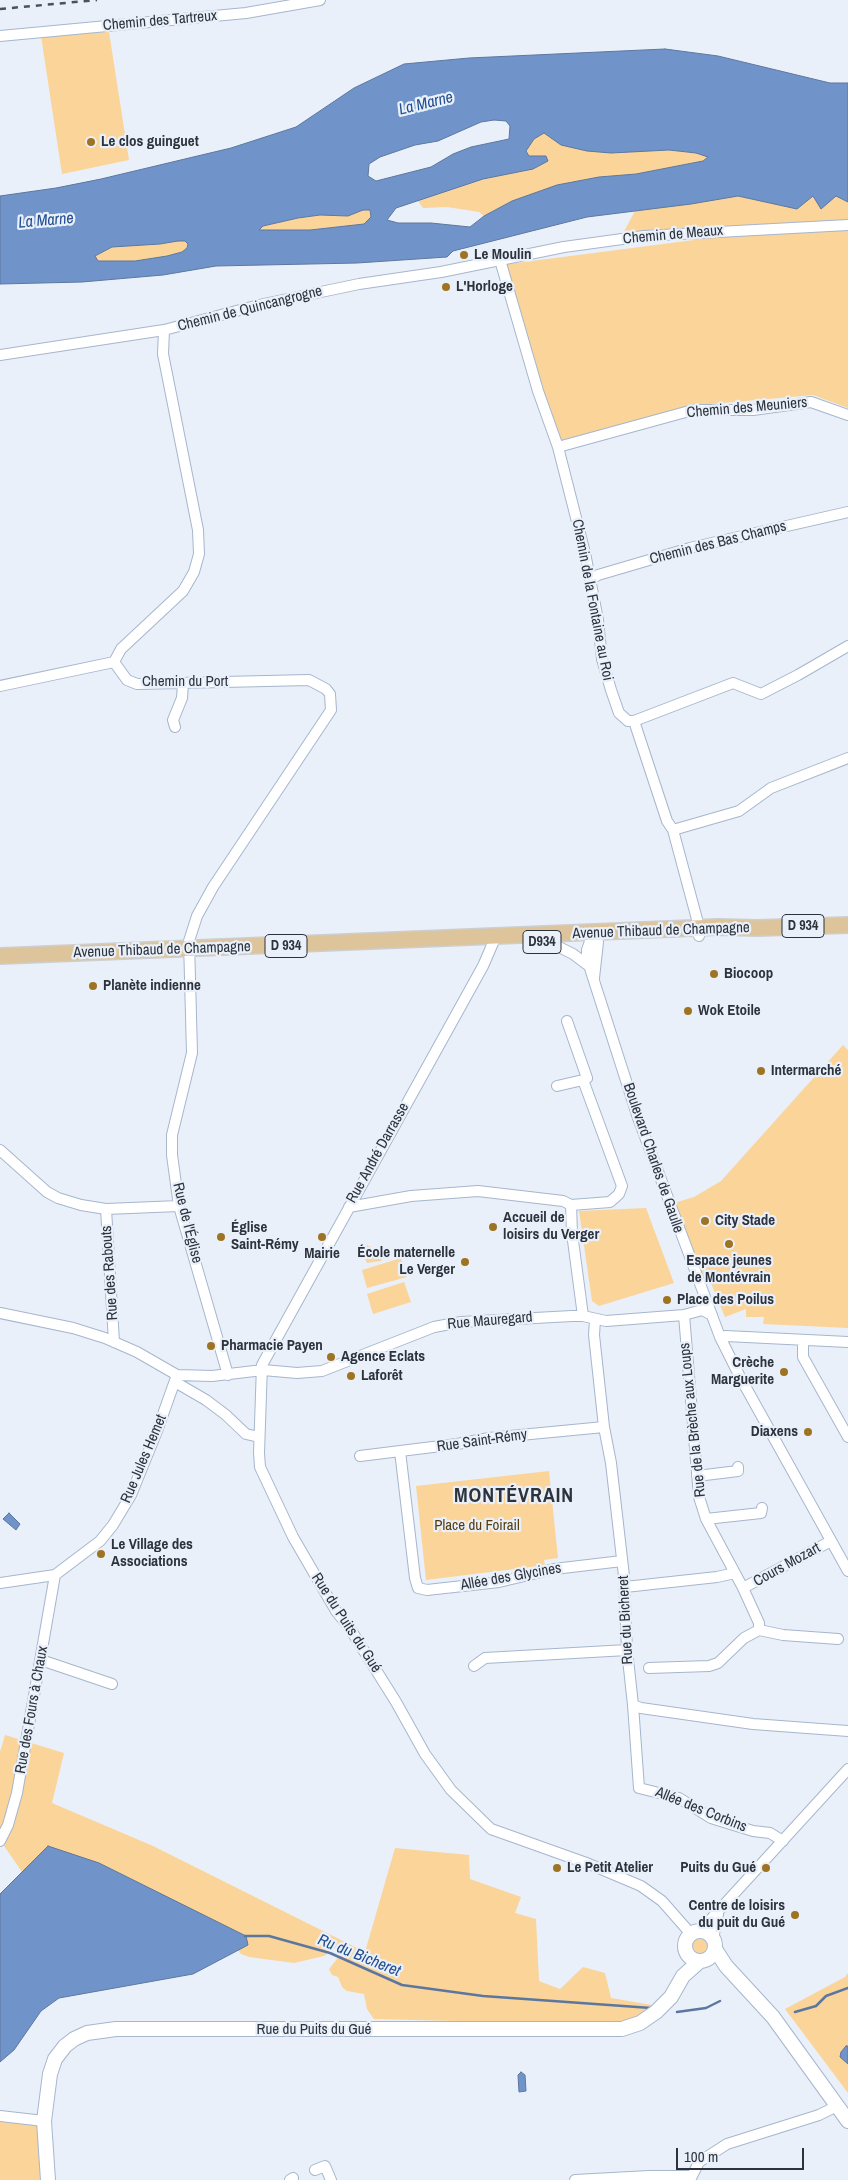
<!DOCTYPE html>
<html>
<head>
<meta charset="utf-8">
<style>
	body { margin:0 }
	#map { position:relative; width:848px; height:2180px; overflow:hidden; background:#e9f0fa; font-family:"Archivo Narrow",sans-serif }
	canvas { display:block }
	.scale { position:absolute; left:676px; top:2148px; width:128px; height:22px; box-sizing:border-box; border:2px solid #2d333d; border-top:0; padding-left:6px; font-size:15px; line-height:18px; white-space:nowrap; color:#2d333d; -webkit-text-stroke:4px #e9f0fa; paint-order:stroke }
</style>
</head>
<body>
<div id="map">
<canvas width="848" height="2180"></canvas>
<div class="scale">100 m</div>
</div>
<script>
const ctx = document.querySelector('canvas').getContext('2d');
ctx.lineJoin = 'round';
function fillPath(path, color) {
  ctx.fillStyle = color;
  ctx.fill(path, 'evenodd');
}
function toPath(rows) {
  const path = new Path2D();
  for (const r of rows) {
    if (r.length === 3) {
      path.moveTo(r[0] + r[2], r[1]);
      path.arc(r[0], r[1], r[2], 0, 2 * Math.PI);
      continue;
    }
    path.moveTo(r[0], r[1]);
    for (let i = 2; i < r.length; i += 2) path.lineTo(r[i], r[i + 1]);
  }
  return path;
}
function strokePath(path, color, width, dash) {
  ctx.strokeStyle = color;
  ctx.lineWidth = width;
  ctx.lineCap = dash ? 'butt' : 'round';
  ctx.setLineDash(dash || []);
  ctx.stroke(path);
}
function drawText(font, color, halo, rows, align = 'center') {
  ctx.font = font + ' "Archivo Narrow",sans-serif';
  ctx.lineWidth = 4.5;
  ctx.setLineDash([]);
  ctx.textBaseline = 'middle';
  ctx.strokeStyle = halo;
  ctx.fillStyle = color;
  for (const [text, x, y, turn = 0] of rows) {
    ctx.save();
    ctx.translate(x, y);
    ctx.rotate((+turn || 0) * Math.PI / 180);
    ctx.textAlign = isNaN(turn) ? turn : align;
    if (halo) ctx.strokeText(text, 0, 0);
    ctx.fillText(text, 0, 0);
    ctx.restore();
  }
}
const green = toPath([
	[109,32,129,160,62,174,41,36],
	[544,133,561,145,649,151,669,150,696,153,708,157,703,161,636,174,599,177,512,201,484,216,479,212,447,207,423,208,418,201,483,179,533,169,548,161,546,156,529,156,526,151,534,139],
	[848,190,848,408,813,395,689,406,558,447,501,265,694,240,694,235,620,239,635,211,738,196],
	[362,210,370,210,371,217,364,224,310,230,259,231,263,226,298,218,320,215,348,216],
	[178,241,185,241,188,244,187,248,182,252,167,256,135,261,98,261,95,256,112,247,160,244],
	[843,1045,848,1050,848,1328,763,1324,764,1317,746,1317,746,1309,725,1317,710,1281,703,1284,674,1203,694,1197,721,1181],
	[646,1208,674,1283,599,1306,592,1301,579,1211],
	[367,1245,384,1254,381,1261,367,1263,362,1252],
	[401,1258,407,1277,367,1288,362,1270],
	[404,1282,411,1302,373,1314,367,1294],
	[549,1471,558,1558,544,1560,545,1565,539,1566,426,1580,416,1486],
	[5,1735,64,1753,52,1803,153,1846,365,1952,395,1848,469,1855,470,1879,521,1897,515,1913,536,1919,539,1981,560,1989,583,1967,605,1973,611,1998,652,2005,650,2012,621,2025,374,2019,367,2009,364,1994,347,1991,342,1987,338,1977,332,1975,329,1969,341,1954,339,1950,335,1948,324,1956,294,1963,249,1957,241,1954,238,1950,248,1945,48,1846,22,1872,0,1840,0,1752],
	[700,1946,7],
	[848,1973,848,2093,785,2009,845,1977],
	[0,2119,38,2123,44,2180,0,2180]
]);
const water = toPath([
	[665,49,718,56,830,83,848,83,848,202,836,196,821,209,813,196,797,209,738,196,691,204,587,217,453,251,447,257,357,263,216,266,163,275,82,282,0,284,0,196,56,188,101,179,231,148,296,127,354,88,404,64,469,58,665,49],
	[494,120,506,121,510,126,509,139,471,147,453,154,431,167,376,181,368,176,369,164,380,157,415,145,438,141,481,122,494,120],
	[544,133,561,145,587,151,611,153,669,150,696,153,708,157,703,161,636,174,599,177,557,185,512,201,484,216,470,227,431,223,398,223,387,220,396,208,483,179,533,169,548,161,546,156,529,156,526,151,534,139,544,133],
	[363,210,370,210,371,217,364,224,310,230,259,230,263,226,298,218,320,215,348,216,363,210],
	[178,241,185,241,188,244,187,248,182,252,167,256,135,261,98,261,95,256,112,247,160,244,178,241],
	[9,1513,20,1524,16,1530,3,1519,9,1513],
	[48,1846,99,1863,246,1936,248,1945,193,1974,59,1998,41,2011,14,2050,0,2062,0,1894,48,1846],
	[846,2046,848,2046,848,2064,840,2057,841,2052,846,2046],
	[521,2072,525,2075,526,2091,519,2092,518,2075,521,2072]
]);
const stream = toPath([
	[245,1936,269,1936,330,1953,402,1985,483,1996,651,2008],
	[677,2012,706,2008,720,2001],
	[795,2012,816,2006,826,1996,848,1988]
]);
const minor = toPath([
	[0,36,246,13,320,0],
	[500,260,538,391,558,447,585,553,598,620,602,659,611,690,619,713,628,721,634,721,667,821,673,830,698,923,699,936],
	[164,330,163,354,198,530,199,554,194,572,183,591,121,649,114,662,127,680,137,684,309,680,326,689,330,694,331,710,213,887,197,916,189,941,192,1053,172,1135,172,1155,179,1206,228,1375],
	[0,355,164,330,259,305,359,284,441,272,564,247,644,236,848,225],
	[558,447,693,410,753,410,811,402,848,415],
	[590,580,598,575,690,548,848,512],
	[0,686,114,662],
	[634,721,733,683,761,694,798,675,848,646],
	[175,727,173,720,182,698,183,684],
	[673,830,739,811,771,788,848,758],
	[593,933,587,950,587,959,638,1118,720,1337,740,1377,848,1571],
	[593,933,598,942,594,978],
	[496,936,483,966,262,1365,259,1453,260,1467,293,1537,336,1611,349,1627,396,1702,425,1754,451,1790,491,1829,589,1864,641,1886,662,1901,691,1934],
	[549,942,573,954,589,966],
	[557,1086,583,1080],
	[0,1150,47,1192,58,1198,81,1205,106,1209,179,1206],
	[571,1205,572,1233,583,1316],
	[349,1207,411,1196,478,1191,563,1201,571,1205,610,1202,619,1194,622,1186,583,1080,587,1078,567,1021],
	[106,1209,114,1342],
	[0,1313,73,1328,105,1338,137,1352,177,1375,212,1376,263,1370,297,1373,322,1371,434,1327,461,1322,572,1316,583,1316,606,1321,684,1315,702,1310,712,1315],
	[595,1320,594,1335,604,1427,611,1463,624,1576,627,1650,633,1705,641,1708,753,1724,848,1731],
	[720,1337,726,1336,848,1342],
	[803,1340,803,1357,848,1437],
	[175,1382,206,1400,226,1415,246,1434,259,1437],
	[400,1451,415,1578,418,1588,427,1590,499,1582,554,1569,622,1561],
	[360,1456,457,1444,489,1438,604,1427],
	[697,1476,738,1471,738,1467],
	[706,1519,761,1513,762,1508],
	[0,1583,55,1575,100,1541,113,1525,131,1495,157,1431,177,1375],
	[625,1587,717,1577,735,1573],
	[743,1588,831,1541],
	[759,1630,783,1635,838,1639],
	[41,1660,112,1684],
	[474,1666,485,1658,627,1650],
	[649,1668,709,1666,718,1663,744,1638,759,1630,759,1623,743,1588,706,1519,699,1497,684,1315],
	[633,1705,639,1788,679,1798,711,1818,753,1831,770,1833,783,1841],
	[0,1841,8,1825,17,1793,55,1575],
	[700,1931,848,1769],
	[713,1939,718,1914],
	[0,2116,44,2121],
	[315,2170,325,2166,331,2180],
	[290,2180,293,2178],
	[575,2180,649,2176,691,2176],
	[690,2180,699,2162,727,2144,819,2115,837,2106]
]);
const secondary = toPath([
	[700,1946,15],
	[715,1949,726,1966,773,2017,848,2121],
	[48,2180,44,2121,50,2074,55,2059,65,2046,74,2039,87,2033,116,2029,622,2029,640,2023,656,2012,671,1997,683,1976,700,1961]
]);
const primary = toPath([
	[0,956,718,927,758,928,848,925]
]);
const rail = toPath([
	[0,9,97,0]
]);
const markers = [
	[91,142,5,"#9e7322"],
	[464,255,5,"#9e7322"],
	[446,287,5,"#9e7322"],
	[714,974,5,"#9e7322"],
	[93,986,5,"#9e7322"],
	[688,1011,5,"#9e7322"],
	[761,1071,5,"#9e7322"],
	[705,1221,5,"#9e7322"],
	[493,1227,5,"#9e7322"],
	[221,1237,5,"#9e7322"],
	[322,1237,5,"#9e7322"],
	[729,1244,5,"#9e7322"],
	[465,1262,5,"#9e7322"],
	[667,1300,5,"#9e7322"],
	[211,1346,5,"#9e7322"],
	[331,1357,5,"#9e7322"],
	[784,1372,5,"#9e7322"],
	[351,1376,5,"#9e7322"],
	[808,1432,5,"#9e7322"],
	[101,1554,5,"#9e7322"],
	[557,1868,5,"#9e7322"],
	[766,1868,5,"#9e7322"],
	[795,1915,5,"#9e7322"]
];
const shields = [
	[803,926,42],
	[542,942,38],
	[286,946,42]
];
const shieldNames = [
	["D 934",803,926],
	["D934",542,942],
	["D 934",286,946]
];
const streetNames = [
	["Chemin des Tartreux",160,21,-5],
	["Chemin de Meaux",673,235,-5],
	["Chemin de Quincangrogne",250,309,-14],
	["Chemin des Meuniers",747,408,-5],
	["Chemin des Bas Champs",718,543,-14],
	["Chemin de la Fontaine au Roi",592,600,79],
	["Chemin du Port",185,682],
	["Avenue Thibaud de Champagne",661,931,-2],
	["Avenue Thibaud de Champagne",162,950,-2],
	["Rue André Darrasse",378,1153,-61],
	["Boulevard Charles de Gaulle",653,1158,71],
	["Rue de l'Église",187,1223,76],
	["Rue des Rabouts",110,1273,-94],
	["Rue Mauregard",490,1321,-5],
	["Rue de la Brèche aux Loups",693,1420,-96],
	["Rue Saint-Rémy",482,1441,-8],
	["Rue Jules Hemet",144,1459,-67],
	["Cours Mozart",787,1565,-29],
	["Allée des Glycines",511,1577,-10],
	["Rue du Bicheret",626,1620,-93],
	["Rue du Puits du Gué",346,1623,57],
	["Rue des Fours à Chaux",32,1710,-80],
	["Allée des Corbins",701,1810,22],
	["Rue du Puits du Gué",314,2030]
];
const poiNames = [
	["Le clos guinguet",101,142],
	["Le Moulin",474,255],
	["L'Horloge",456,287],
	["Biocoop",724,974],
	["Planète indienne",103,986],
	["Wok Etoile",698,1011],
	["Intermarché",771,1071],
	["Accueil de",503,1218],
	["loisirs du Verger",503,1235],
	["City Stade",715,1221],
	["Église",231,1228],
	["Saint-Rémy",231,1245],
	["École maternelle",455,1253,"right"],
	["Le Verger",455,1270,"right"],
	["Mairie",322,1254,"center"],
	["Espace jeunes",729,1261,"center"],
	["de Montévrain",729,1278,"center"],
	["Place des Poilus",677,1300],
	["Pharmacie Payen",221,1346],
	["Agence Eclats",341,1357],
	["Crèche",774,1363,"right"],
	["Marguerite",774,1380,"right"],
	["Laforêt",361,1376],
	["Diaxens",798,1432,"right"],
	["Le Village des",111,1545],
	["Associations",111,1562],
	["Le Petit Atelier",567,1868],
	["Puits du Gué",756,1868,"right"],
	["Centre de loisirs",785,1906,"right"],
	["du puit du Gué",785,1923,"right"]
];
const parkNames = [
	["Place du Foirail",477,1526]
];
const waterNames = [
	["La Marne",426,104,-14],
	["La Marne",46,221,-5],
	["Ru du Bicheret",359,1956,22]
];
const districtNames = [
	["MONTÉVRAIN",514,1497]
];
fillPath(green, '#fad499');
fillPath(water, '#7094c9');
strokePath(water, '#5c779f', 1);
strokePath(stream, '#5c779f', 2.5);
strokePath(minor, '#a6b6cd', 12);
strokePath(secondary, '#a6b6cd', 16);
strokePath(primary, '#cdced0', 18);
strokePath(minor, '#fff', 10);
strokePath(secondary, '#fff', 14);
strokePath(primary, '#ddc49a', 15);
strokePath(rail, '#4b515b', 2.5, [6, 6]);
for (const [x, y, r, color] of markers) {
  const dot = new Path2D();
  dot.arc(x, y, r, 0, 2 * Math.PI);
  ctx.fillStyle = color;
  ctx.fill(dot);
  strokePath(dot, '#e9f0fa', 2);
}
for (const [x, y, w] of shields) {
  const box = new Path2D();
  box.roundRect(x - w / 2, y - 11.5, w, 23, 4);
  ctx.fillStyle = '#e9f0fa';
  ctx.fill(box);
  strokePath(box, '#2d333d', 1);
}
drawText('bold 14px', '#2d333d', null, shieldNames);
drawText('15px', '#2d333d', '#e9f0fa', streetNames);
drawText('bold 15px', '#2d333d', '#e9f0fa', poiNames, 'left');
drawText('15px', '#563c0b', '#e9f0fa', parkNames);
drawText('italic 16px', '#224e90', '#e9f0fa', waterNames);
ctx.letterSpacing = '1px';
drawText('bold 20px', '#2d333d', '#e9f0fa', districtNames);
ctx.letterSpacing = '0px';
</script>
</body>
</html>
